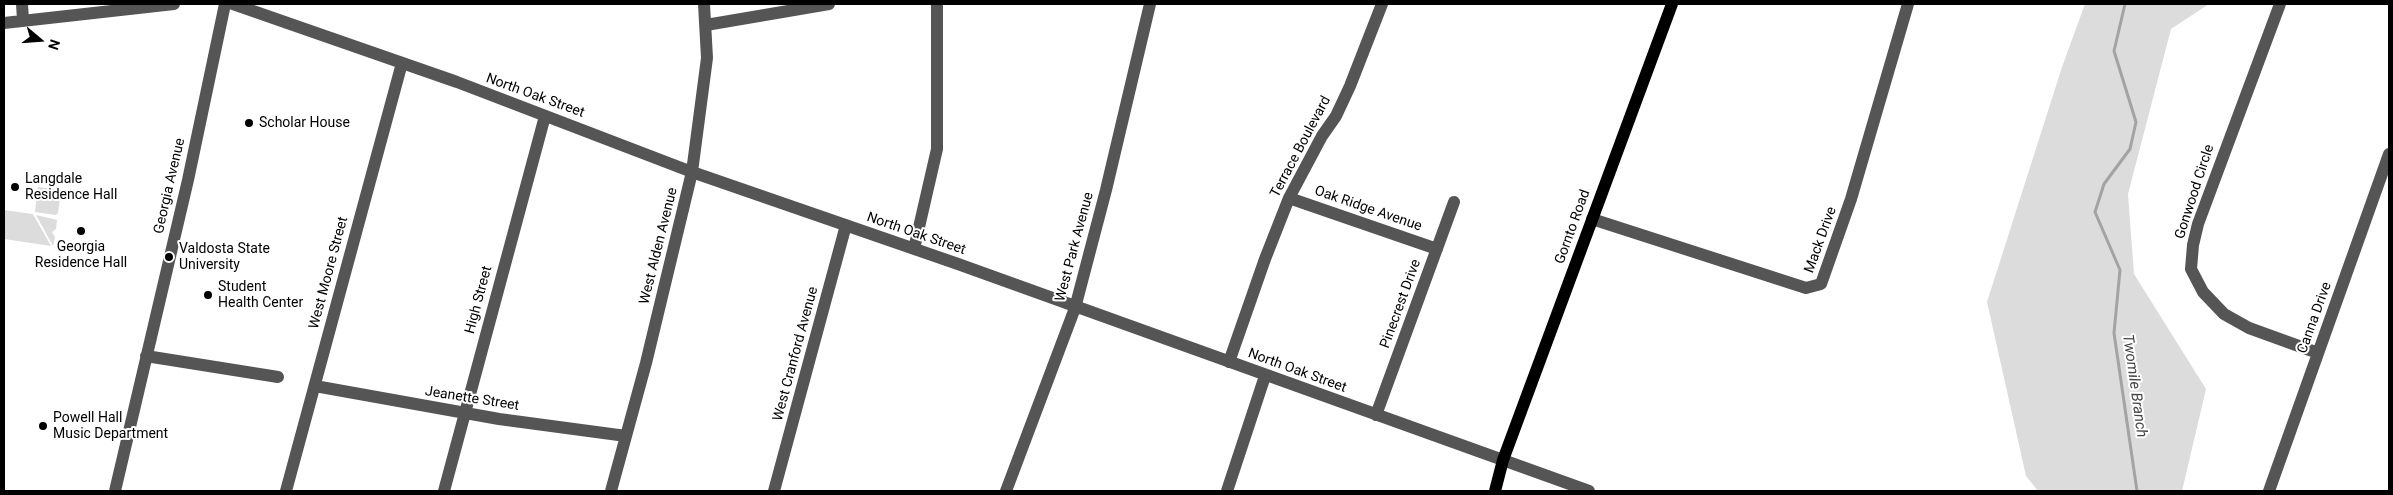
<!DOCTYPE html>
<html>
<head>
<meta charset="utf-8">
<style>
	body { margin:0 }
	#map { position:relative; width:2393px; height:495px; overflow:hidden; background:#fff; font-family:Roboto,sans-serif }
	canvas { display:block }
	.frame { position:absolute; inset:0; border:5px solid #000; pointer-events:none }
	.north { position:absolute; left:15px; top:15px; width:50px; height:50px; -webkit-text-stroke:4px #fff; paint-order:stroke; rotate:108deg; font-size:14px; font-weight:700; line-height:20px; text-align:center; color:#000 }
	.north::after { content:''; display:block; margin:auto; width:18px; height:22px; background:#000; clip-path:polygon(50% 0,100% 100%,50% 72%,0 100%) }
</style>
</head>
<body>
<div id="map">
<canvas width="2393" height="495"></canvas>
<div class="frame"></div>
<div class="north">N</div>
</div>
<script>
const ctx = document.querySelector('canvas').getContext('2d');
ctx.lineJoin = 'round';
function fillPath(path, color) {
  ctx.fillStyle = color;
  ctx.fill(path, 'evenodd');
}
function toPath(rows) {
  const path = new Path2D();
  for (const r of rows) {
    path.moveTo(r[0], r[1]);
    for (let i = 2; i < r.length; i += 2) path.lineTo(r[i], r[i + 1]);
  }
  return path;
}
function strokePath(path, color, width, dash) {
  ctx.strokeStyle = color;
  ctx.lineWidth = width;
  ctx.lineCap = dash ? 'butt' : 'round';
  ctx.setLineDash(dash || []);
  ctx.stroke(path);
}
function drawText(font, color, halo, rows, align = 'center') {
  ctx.font = font + ' Roboto,sans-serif';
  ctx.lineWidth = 4;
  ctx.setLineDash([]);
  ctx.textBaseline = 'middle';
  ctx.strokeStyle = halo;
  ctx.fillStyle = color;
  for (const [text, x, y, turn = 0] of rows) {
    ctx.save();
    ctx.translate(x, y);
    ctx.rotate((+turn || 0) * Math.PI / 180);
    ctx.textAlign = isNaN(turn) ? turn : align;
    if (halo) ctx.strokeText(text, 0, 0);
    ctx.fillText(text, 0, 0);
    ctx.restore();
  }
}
const green = toPath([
	[2085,4,2209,4,2171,29,2128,194,2134,274,2206,389,2182,491,2038,491,2026,476,1987,302,2062,67],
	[38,187,61,190,58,213,56,215,35,212],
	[4,210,33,214,51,246,4,239],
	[36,215,57,220,56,229,52,232,55,237,53,246]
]);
const stream = toPath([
	[2125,4,2114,51,2136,122,2130,149,2104,184,2095,212,2120,270,2114,333,2137,491]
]);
const minor = toPath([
	[22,4,23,20],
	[233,4,457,82,692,172,958,264,1589,491],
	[2280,4,2198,224,2193,245,2191,269,2203,292,2224,314,2249,328,2318,353],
	[4,23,174,4],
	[706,25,829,4],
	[1289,198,1437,249],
	[1592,219,1806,288,1821,284,1851,199,1908,4],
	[914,249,937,149,937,4],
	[146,356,278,377],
	[1229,362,1265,259,1289,198,1322,136,1336,116,1350,86,1382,4],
	[315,386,499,419,626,436],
	[1376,415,1454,202],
	[115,491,188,180,225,4],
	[286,491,402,63],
	[444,491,545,116],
	[611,491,646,363,692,172,707,58,704,4],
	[774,491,846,225],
	[1006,491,1075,308,1106,190,1150,4],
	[1227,491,1265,376],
	[2269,491,2389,154]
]);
const major = toPath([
	[1495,491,1503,460,1672,4]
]);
const markers = [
	[249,123,5,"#000"],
	[15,187,5,"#000"],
	[81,231,5,"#000"],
	[169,257,5,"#000"],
	[208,295,5,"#000"],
	[43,426,5,"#000"]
];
const streetNames = [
	["North Oak Street",535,96,20],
	["Terrace Boulevard",1301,147,-62],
	["Georgia Avenue",170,186,-77],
	["Gonwood Circle",2195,192,-72],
	["Oak Ridge Avenue",1368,209,19],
	["Gornto Road",1573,227,-70],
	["North Oak Street",916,234,19],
	["Mack Drive",1821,240,-70],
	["West Alden Avenue",659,246,-76],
	["West Park Avenue",1075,247,-75],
	["West Moore Street",329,273,-75],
	["High Street",479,300,-75],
	["Pinecrest Drive",1401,304,-70],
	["Canna Drive",2315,318,-70],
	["West Cranford Avenue",796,354,-75],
	["North Oak Street",1297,371,20],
	["Jeanette Street",472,399,9]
];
const poiNames = [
	["Scholar House",259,123],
	["Langdale",25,179],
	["Residence Hall",25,195],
	["Georgia",81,247,"center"],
	["Residence Hall",81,263,"center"],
	["Valdosta State",179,249],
	["University",179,265],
	["Student",218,287],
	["Health Center",218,303],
	["Powell Hall",53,418],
	["Music Department",53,434]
];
const waterNames = [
	["Twomile Branch",2134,386,82]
];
fillPath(green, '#dcdcdc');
strokePath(stream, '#a3a3a3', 3);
strokePath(minor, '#555', 12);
strokePath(major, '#000', 12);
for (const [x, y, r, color] of markers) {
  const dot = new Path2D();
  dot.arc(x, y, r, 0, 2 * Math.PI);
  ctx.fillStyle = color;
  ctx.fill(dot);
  strokePath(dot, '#fff', 2);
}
drawText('14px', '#000', '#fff', streetNames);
drawText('14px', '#000', '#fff', poiNames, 'left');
drawText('italic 15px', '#444', '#fff', waterNames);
</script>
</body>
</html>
